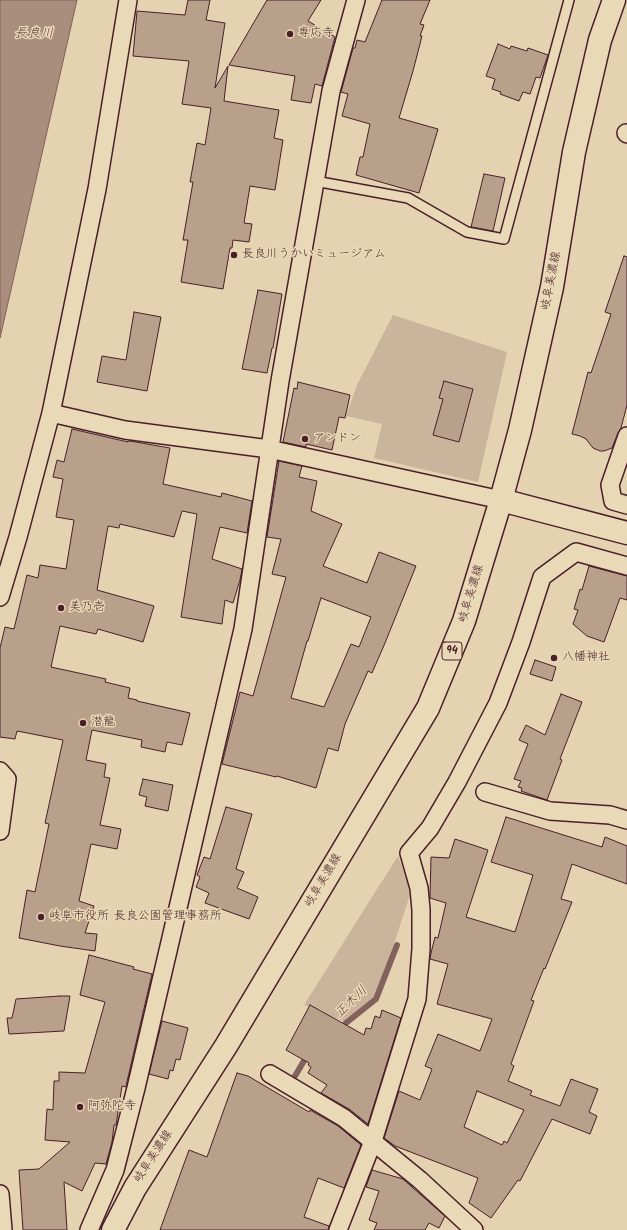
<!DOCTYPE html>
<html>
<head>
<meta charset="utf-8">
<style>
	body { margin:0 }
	canvas { display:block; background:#e4d2b0 }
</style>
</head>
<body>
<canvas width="627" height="1230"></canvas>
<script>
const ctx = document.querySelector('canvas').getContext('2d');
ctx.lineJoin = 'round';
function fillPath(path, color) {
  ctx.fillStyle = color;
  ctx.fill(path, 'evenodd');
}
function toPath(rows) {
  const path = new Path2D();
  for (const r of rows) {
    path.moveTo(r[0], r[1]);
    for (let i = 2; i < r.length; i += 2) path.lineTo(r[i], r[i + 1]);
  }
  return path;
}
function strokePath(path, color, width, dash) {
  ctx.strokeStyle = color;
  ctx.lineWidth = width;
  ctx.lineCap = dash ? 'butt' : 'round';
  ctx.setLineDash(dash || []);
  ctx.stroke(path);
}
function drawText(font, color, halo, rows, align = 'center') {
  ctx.font = font + ' Kalam,"Klee One",sans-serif';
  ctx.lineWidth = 3;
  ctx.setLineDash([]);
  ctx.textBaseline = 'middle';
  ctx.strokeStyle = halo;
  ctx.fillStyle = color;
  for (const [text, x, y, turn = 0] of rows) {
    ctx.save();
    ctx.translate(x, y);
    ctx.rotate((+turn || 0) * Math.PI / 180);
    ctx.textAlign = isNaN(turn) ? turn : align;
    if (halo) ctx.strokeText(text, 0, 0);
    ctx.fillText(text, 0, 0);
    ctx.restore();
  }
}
const green = toPath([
	[393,315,507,352,478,482,374,458,382,424,346,416,357,385],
	[398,856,411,892,376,998,345,1022,304,1005]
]);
const water = toPath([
	[0,0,77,0,0,338,0,0]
]);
const stream = toPath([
	[340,1031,346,1023,376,999,397,945],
	[295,1076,308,1054]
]);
const building = toPath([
	[188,0,210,0,206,20,225,23,215,88,228,66,224,101,279,110,274,138,283,140,275,190,250,186,244,223,252,224,249,242,233,240,232,248,230,248,223,289,181,282,188,240,183,240,193,182,190,182,197,143,205,145,211,108,182,104,189,61,133,56,137,11,185,15,188,0],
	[267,0,321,0,308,21,335,37,322,86,315,84,311,103,291,100,295,76,229,65,267,0],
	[382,0,430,0,420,24,424,25,420,36,422,36,413,71,399,118,438,129,419,193,356,175,360,157,363,157,370,124,342,116,348,94,341,92,353,48,355,48,357,40,365,42,382,0],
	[498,44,510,49,511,46,527,51,528,48,548,55,540,78,536,77,530,94,523,92,519,101,500,94,501,92,492,89,495,79,486,76,498,44],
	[484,174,505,178,493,231,471,227,484,174],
	[624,256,627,257,627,405,621,428,618,433,612,448,604,451,600,451,593,448,586,439,580,436,572,434,588,372,591,373,611,314,605,312,624,256],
	[258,290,282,294,273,348,272,348,267,373,242,369,258,290],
	[134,312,161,317,147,391,97,382,102,356,126,360,134,312],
	[444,381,473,389,459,442,433,435,443,399,439,398,444,381],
	[298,382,350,395,345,418,339,417,332,450,306,444,306,447,283,442,294,388,297,389,298,382],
	[72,429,128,442,128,441,130,441,170,448,163,484,221,497,222,493,252,501,247,533,220,527,212,559,242,569,240,580,233,603,225,600,222,624,181,617,197,514,182,511,174,537,120,524,119,528,108,526,97,590,154,606,143,642,98,629,96,634,60,626,51,667,106,679,105,682,130,688,128,698,137,700,137,701,190,713,182,745,167,742,165,752,141,747,142,740,92,730,86,760,106,764,104,777,110,778,100,825,121,829,117,849,91,844,79,901,94,906,85,933,97,934,95,951,60,946,19,938,27,890,35,892,49,824,45,823,63,740,17,731,15,739,0,737,0,648,5,627,14,629,27,575,38,578,40,565,66,569,74,520,56,517,63,479,53,477,57,460,64,462,72,429],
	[279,461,302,466,299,477,317,481,311,511,342,524,323,566,367,583,379,552,416,566,385,643,372,673,368,671,345,724,338,751,328,748,316,788,277,776,276,777,222,764,240,692,253,696,286,577,272,574,281,539,267,537,279,461],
	[321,598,371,617,359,647,351,644,324,707,291,698,307,641,308,641,321,598],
	[589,566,627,576,627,600,620,598,604,642,587,636,573,624,578,610,574,609,580,589,582,590,589,566],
	[535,660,556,667,552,681,530,674,535,660],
	[561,694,582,702,560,759,562,760,547,800,521,791,522,788,518,787,521,781,514,779,528,744,519,740,526,725,545,735,561,694],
	[143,779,173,785,168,811,145,806,147,797,139,795,143,779],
	[226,807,252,814,236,869,244,872,237,888,258,897,249,919,205,903,209,893,196,887,200,877,197,875,204,857,210,859,226,807],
	[506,817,602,847,605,837,627,846,627,884,572,864,561,899,572,902,545,969,544,968,531,1000,534,1001,511,1064,514,1066,508,1081,532,1091,530,1095,560,1106,571,1079,598,1089,589,1112,597,1116,590,1134,552,1119,520,1181,518,1180,491,1218,469,1203,478,1178,395,1146,384,1138,399,1091,420,1100,432,1069,425,1066,438,1034,480,1051,492,1019,437,1004,448,964,430,959,431,953,435,937,438,938,446,903,430,898,431,857,449,858,455,839,488,850,466,917,515,932,533,875,491,862,506,817],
	[477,1091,524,1110,507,1143,504,1141,502,1145,464,1127,477,1091],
	[89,955,134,967,133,969,152,974,126,1086,126,1087,122,1086,116,1125,114,1125,112,1142,106,1164,95,1163,82,1191,64,1182,67,1230,23,1230,19,1170,39,1169,70,1142,45,1140,47,1109,53,1110,54,1081,59,1081,59,1072,85,1073,105,1002,80,995,89,955],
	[60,996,70,996,64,1031,9,1034,7,1018,12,1018,16,999,60,996],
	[310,1005,364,1035,366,1028,371,1029,375,1016,380,1018,382,1010,401,1018,368,1124,349,1109,321,1093,327,1085,308,1073,311,1067,308,1065,309,1063,286,1050,310,1005],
	[162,1021,188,1028,180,1060,176,1059,173,1071,170,1070,168,1079,149,1074,162,1021],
	[237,1073,248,1076,309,1112,310,1110,338,1126,361,1145,344,1188,318,1178,304,1217,329,1226,328,1230,160,1230,189,1150,207,1157,237,1073],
	[372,1170,403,1179,413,1188,445,1216,439,1228,429,1223,425,1230,374,1230,377,1223,369,1220,379,1191,366,1187,372,1170]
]);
const lane = toPath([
	[315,181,408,198,467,232,504,239,569,0]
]);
const street = toPath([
	[626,133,627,134],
	[51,413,125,430,269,449,501,500],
	[627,436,610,485,613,501,627,505],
	[0,597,18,537,51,413,97,189,128,0],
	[0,771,7,779,0,831],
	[485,792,550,811,610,815,627,820],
	[270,1074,344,1118,420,1180,474,1230],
	[0,1194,3,1230],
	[89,1230,115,1170,136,1088,243,629,280,381,331,91,356,0],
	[338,1230,373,1141,417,999,421,949,421,910,419,888,409,853,430,828,457,782,498,703,521,642,542,577,576,552,627,566]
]);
const secondary = toPath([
	[501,500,627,533]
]);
const primary = toPath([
	[113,1230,135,1188,226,1046,428,708,464,621,501,500,520,430,552,287,574,152,600,40,614,0]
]);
const markers = [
	[290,34,4,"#4a1f2b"],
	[234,255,4,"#4a1f2b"],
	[305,439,4,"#4a1f2b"],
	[61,608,4,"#4a1f2b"],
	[554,658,4,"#4a1f2b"],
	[83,723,4,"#4a1f2b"],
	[41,917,4,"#4a1f2b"],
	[80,1107,4,"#4a1f2b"]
];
const shields = [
	[452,651,20]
];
const shieldNames = [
	["94",452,651]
];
const poiNames = [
	["専応寺",298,34],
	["長良川うかいミュージアム",242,255],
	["アンドン",313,439],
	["美乃壱",69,608],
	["八幡神社",562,658],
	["潜龍",91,723],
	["岐阜市役所 長良公園管理事務所",49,917],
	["阿弥陀寺",88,1107]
];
const streetNames = [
	["岐阜美濃線",552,281,-79],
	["岐阜美濃線",472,594,-73],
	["岐阜美濃線",324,881,-59],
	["岐阜美濃線",154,1157,-57]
];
const waterNames = [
	["長良川",34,35],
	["正木川",352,1003,-44]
];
fillPath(green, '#cab49b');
fillPath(water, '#a98d7d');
strokePath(water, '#83615c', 1);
strokePath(stream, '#83615c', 6);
fillPath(building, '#b8a08b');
strokePath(building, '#4a1f2b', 1);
strokePath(lane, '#4a1f2b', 12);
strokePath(street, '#4a1f2b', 20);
strokePath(secondary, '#4a1f2b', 25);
strokePath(primary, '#4a1f2b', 25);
strokePath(lane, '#ead9b6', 9);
strokePath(street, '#ead9b6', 17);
strokePath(secondary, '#ead9b6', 22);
strokePath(primary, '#ead9b6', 22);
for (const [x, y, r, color] of markers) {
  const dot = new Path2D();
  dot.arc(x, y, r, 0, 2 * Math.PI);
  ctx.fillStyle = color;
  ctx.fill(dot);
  strokePath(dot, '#ead9b6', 1.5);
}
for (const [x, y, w] of shields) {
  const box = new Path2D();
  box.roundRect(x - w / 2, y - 9, w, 18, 3);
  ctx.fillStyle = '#ead9b6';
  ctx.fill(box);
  strokePath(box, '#4a1f2b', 1);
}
drawText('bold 11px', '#4a1f2b', null, shieldNames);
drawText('12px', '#4a1f2b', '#ead9b6', poiNames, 'left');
drawText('12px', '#4a1f2b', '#ead9b6', streetNames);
drawText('italic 13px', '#623a40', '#ead9b6', waterNames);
</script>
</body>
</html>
